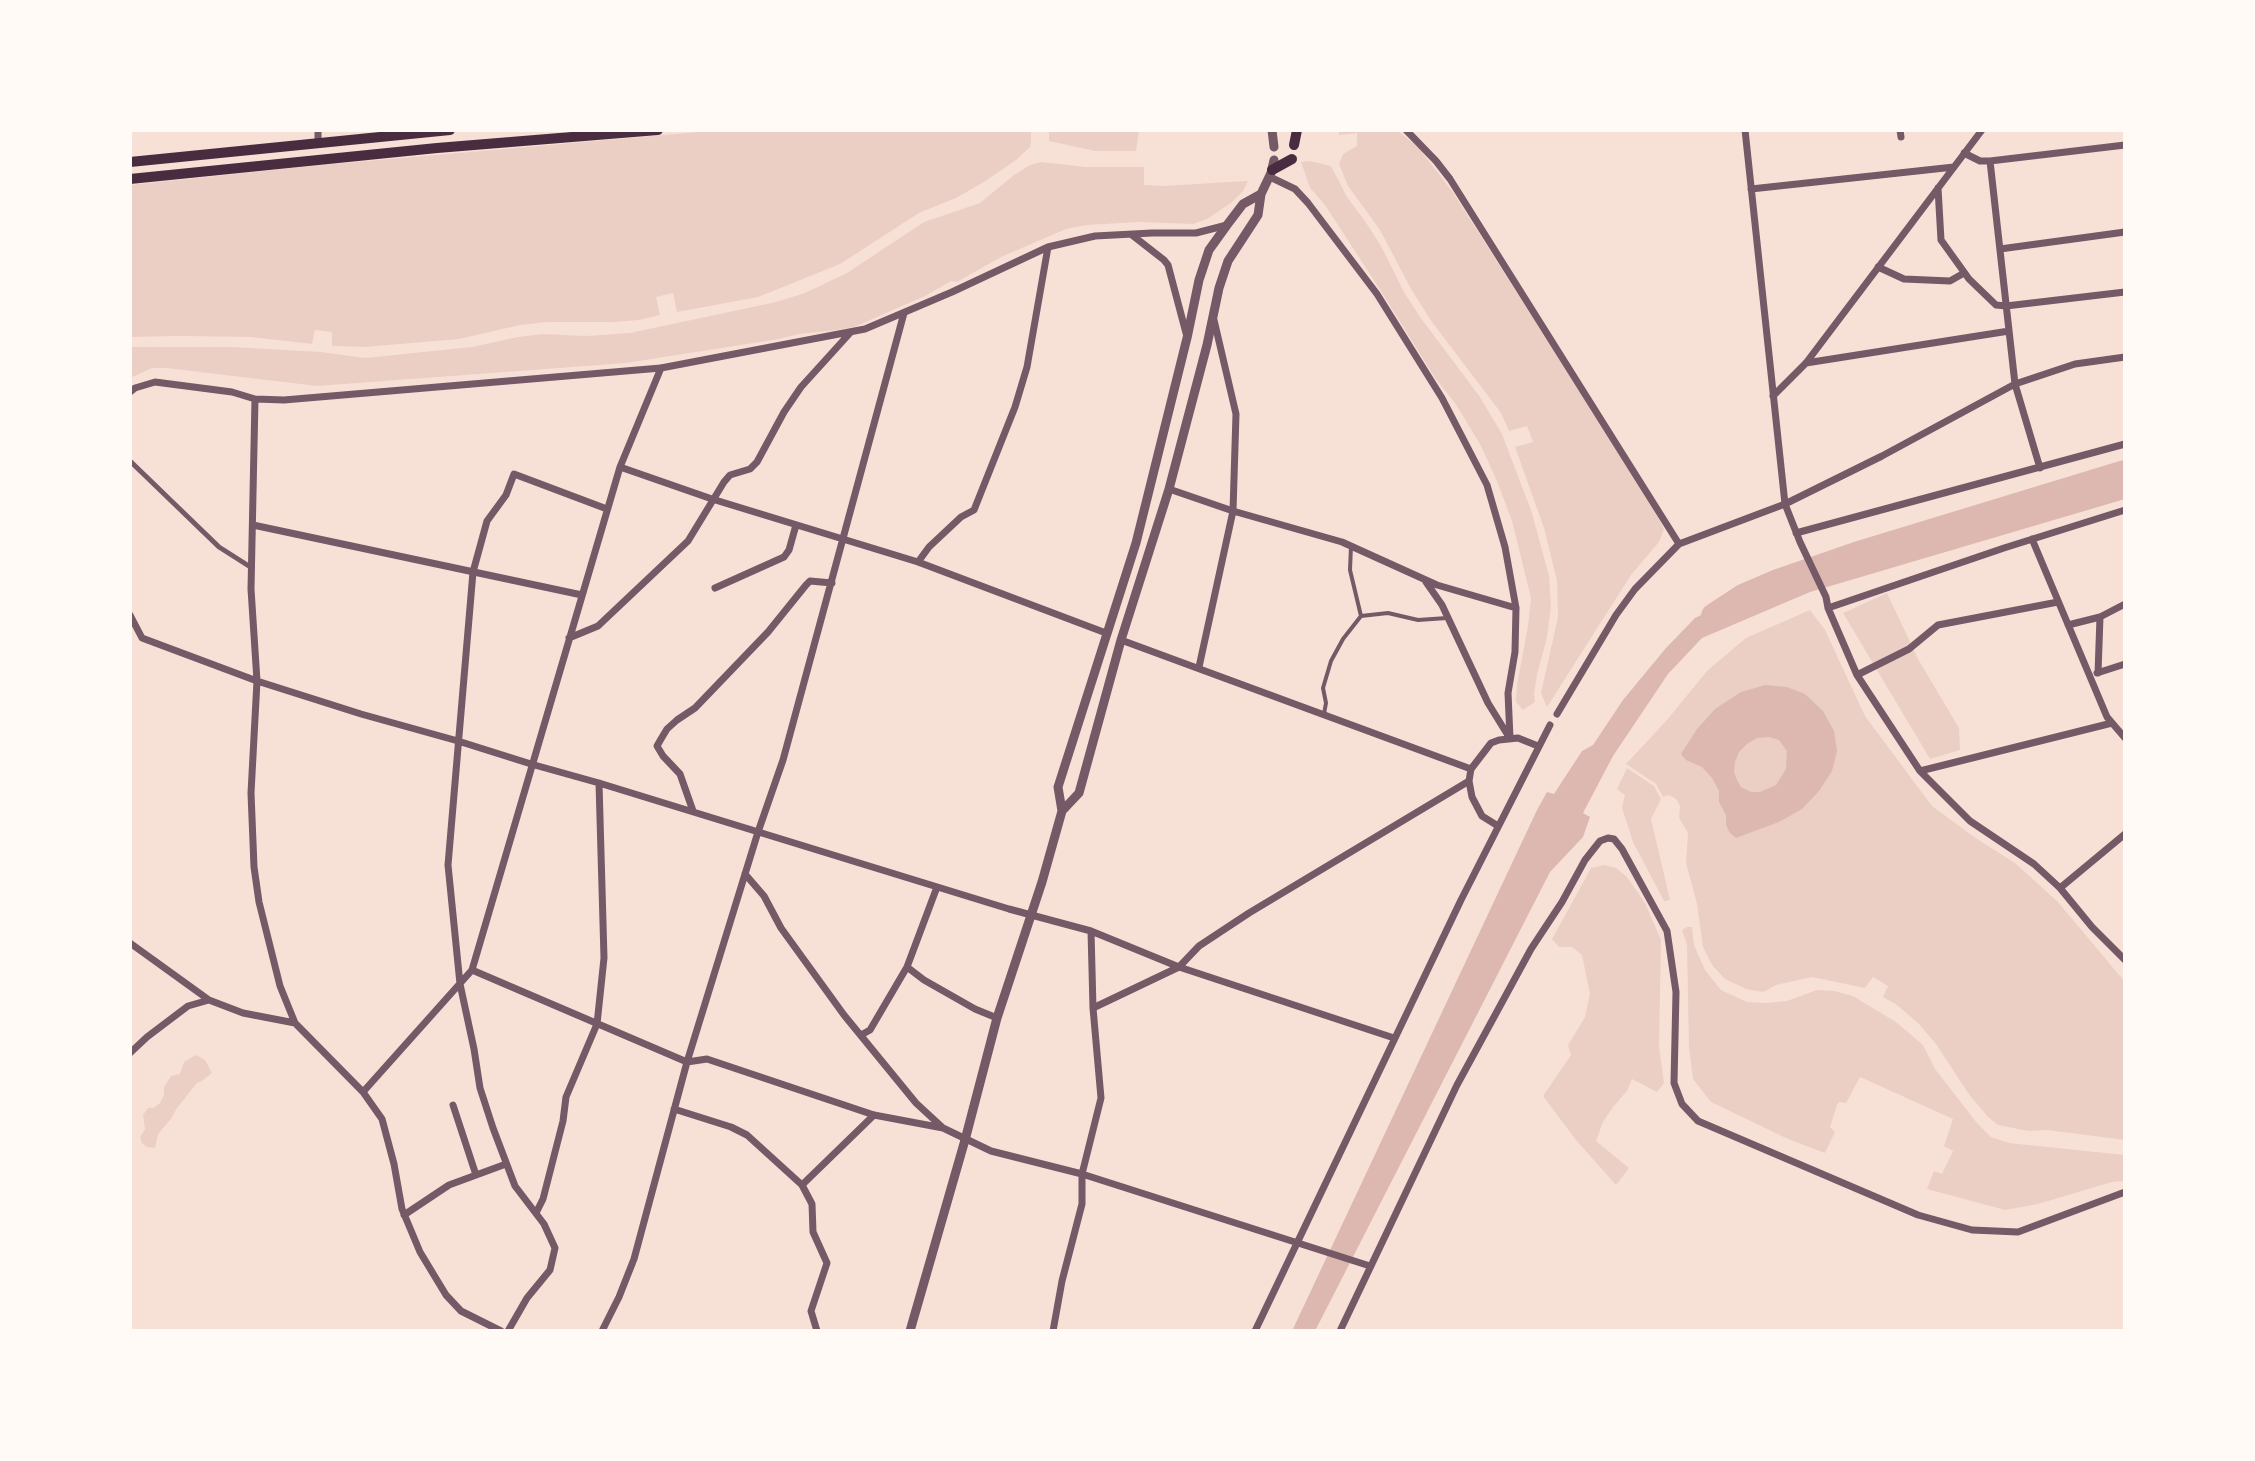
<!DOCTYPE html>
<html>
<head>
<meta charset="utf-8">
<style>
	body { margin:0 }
	#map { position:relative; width:2255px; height:1461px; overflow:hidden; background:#f7e1d7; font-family:Mulish,sans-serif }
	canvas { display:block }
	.frame { position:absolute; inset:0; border:132px solid #fffaf5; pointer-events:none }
</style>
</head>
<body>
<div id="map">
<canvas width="2255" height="1461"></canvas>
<div class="frame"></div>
</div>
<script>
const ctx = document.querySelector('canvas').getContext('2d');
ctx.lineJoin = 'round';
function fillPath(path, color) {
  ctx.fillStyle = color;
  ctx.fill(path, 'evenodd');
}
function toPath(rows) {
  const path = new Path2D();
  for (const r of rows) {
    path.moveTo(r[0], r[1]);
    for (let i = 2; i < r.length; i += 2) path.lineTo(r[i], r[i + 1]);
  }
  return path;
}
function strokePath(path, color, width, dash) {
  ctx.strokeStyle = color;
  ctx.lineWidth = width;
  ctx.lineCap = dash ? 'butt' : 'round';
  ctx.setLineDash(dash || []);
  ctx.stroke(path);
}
const green = toPath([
	[721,130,1031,130,1031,142,1030,147,1016,160,984,182,956,198,919,213,840,264,758,297,677,312,673,293,656,297,660,315,639,320,613,322,547,322,520,325,459,339,364,347,332,346,332,332,315,330,312,344,251,337,177,336,130,337,130,185,321,165],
	[1049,130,1139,130,1136,151,1095,151,1049,141],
	[1339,130,1397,130,1418,147,1452,191,1645,494,1664,529,1659,542,1631,575,1547,707,1541,693,1558,617,1557,581,1544,528,1515,447,1533,442,1527,426,1509,431,1501,413,1432,322,1411,289,1380,230,1348,186,1339,164,1343,154,1357,146,1357,133,1339,135],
	[1310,161,1331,166,1347,197,1365,221,1381,246,1404,292,1420,317,1480,397,1502,434,1532,513,1549,576,1551,606,1547,637,1537,675,1534,694,1535,702,1523,710,1516,702,1517,685,1528,626,1531,598,1512,521,1497,481,1480,444,1455,403,1435,378,1379,288,1325,205,1310,188,1301,162],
	[1041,162,1086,167,1144,167,1144,185,1162,186,1248,181,1243,191,1231,203,1207,219,1193,224,1139,222,1087,225,1066,229,1001,257,957,282,951,281,925,296,854,327,837,330,799,334,779,339,626,363,317,386,166,368,152,368,130,378,130,347,232,347,321,352,365,358,472,347,518,337,543,334,586,336,630,333,776,302,805,293,847,273,924,222,980,203,1014,175,1030,165],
	[1887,593,1918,659,1959,728,1960,750,1930,759,1843,613],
	[1810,610,1825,630,1865,716,1932,806,1977,839,2015,863,2058,902,2125,982,2125,1140,2047,1130,2028,1131,1998,1125,1988,1117,1968,1093,1936,1044,1919,1024,1897,1005,1883,997,1888,986,1873,977,1865,988,1812,977,1776,985,1763,992,1746,989,1725,979,1712,965,1703,947,1697,904,1686,863,1688,833,1679,818,1680,806,1677,800,1673,797,1668,795,1663,797,1656,784,1626,764,1666,721,1708,670,1746,638],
	[1627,768,1654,786,1661,799,1651,819,1670,900,1664,901,1633,842,1622,808,1625,795,1617,789],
	[1604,865,1616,868,1627,877,1645,903,1661,940,1659,1047,1664,1083,1657,1092,1632,1079,1627,1091,1613,1107,1603,1122,1596,1141,1629,1168,1616,1185,1576,1140,1543,1096,1571,1055,1568,1045,1585,1017,1590,994,1582,955,1572,947,1559,947,1552,939,1591,868],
	[1687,927,1692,927,1694,945,1705,970,1721,990,1747,1002,1767,1003,1787,1001,1817,990,1834,991,1853,996,1896,1022,1923,1045,1935,1069,1977,1123,1991,1137,2009,1143,2125,1155,2125,1181,2112,1182,2038,1204,2005,1210,1927,1189,1934,1171,1942,1174,1953,1151,1944,1146,1953,1119,1860,1077,1846,1103,1839,1102,1837,1105,1830,1127,1835,1132,1825,1153,1788,1139,1711,1102,1693,1079,1689,1047,1687,945,1682,930],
	[196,1055,205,1060,212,1073,202,1081,197,1083,177,1108,171,1119,158,1134,155,1148,147,1147,142,1143,140,1137,145,1129,143,1115,148,1108,154,1108,160,1103,164,1095,164,1087,171,1076,180,1074,184,1062]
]);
const water = toPath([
	[2125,478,2125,499,1810,592,1702,638,1668,674,1613,756,1583,813,1590,817,1583,837,1550,872,1315,1331,1292,1331,1537,810,1547,792,1554,794,1582,751,1593,745,1623,700,1666,648,1695,618,1732,600],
	[1765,685,1787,687,1805,694,1823,711,1834,731,1837,751,1832,771,1819,791,1802,809,1779,822,1736,838,1729,832,1726,824,1726,815,1719,802,1719,791,1712,778,1702,767,1686,760,1681,754,1697,729,1715,709,1741,692],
	[1769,737,1779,740,1787,751,1786,769,1776,785,1760,792,1751,792,1741,787,1737,780,1734,772,1735,762,1739,752,1747,744,1757,738]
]);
const river = toPath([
	[1714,616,1743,597,1778,582,1856,555,2125,473]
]);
const service = toPath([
	[1351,546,1350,570,1361,616],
	[1324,714,1326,703,1323,688,1331,661,1343,639,1361,616,1388,613,1418,620,1447,618]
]);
const pedestrian = toPath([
	[130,461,219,547,252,568]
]);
const minor = toPath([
	[1406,130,1436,161,1450,179,1679,544],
	[1745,130,1785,504,1800,542,1826,597,1828,608,1857,675,1920,771,1970,821,2034,864,2060,888,2092,927,2125,960],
	[1900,130,1901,137],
	[318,144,318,130],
	[1964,153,1980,161,1990,161,2125,145],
	[1990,161,2015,384,2040,468],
	[1270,177,1295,189,1308,203,1377,294,1442,398,1487,485,1505,547,1516,608,1515,652,1508,693,1510,738],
	[1938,188,1941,240,1969,279,1996,305,2006,306,2125,292],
	[1751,189,1954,167],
	[1132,235,1164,260,1168,265,1186,333],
	[2000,249,2125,232],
	[1878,267,1904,279,1950,281,1964,273],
	[1806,363,2009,331],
	[130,392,135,388,155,382,232,392,255,399,284,400,661,368,865,329,952,292,1048,247,1095,236,1152,233,1196,233,1227,225],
	[1773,396,1806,363,1982,130],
	[255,399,251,589,257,681,251,793,254,867,259,902,280,986,295,1023],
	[620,467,712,499,918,562,1106,633],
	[1169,489,1233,511,1342,542,1437,585,1516,608],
	[253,525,582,595],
	[1796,533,2125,444],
	[2032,539,2107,717,2125,738],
	[918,562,929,547,961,517,974,510,1015,407,1027,367,1048,247],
	[1426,582,1442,605,1488,703,1509,737],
	[715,588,784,557,789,550,796,525],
	[1828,608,2004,548,2125,510],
	[130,615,142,638,257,681,361,714,458,741,531,764,599,783,1009,909,1091,931,1179,967,1394,1038],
	[2068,625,2100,617,2125,604],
	[569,638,598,626,688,541,724,482,730,475,750,469,757,462,784,412,801,387,850,333],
	[1121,640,1471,769],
	[1199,667,1233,511,1236,414,1214,320],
	[2097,673,2125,664],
	[2098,673,2100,617],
	[1857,675,1909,649,1938,625,2058,602],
	[1557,714,1616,615,1635,589,1679,544,1785,504,1882,456,2015,384,2075,364,2125,357],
	[1920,771,2112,723],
	[693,811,680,774,663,756,657,746,661,739,667,729,677,720,695,708,768,632,806,585,810,581,832,583],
	[1498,826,1482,816,1472,797,1469,781,1471,769,1491,743,1499,740,1518,738,1538,746],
	[745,874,764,896,781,928,844,1015,916,1103,942,1127],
	[2060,888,2125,834],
	[130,943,209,1000,243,1013,295,1023,363,1092,382,1119,394,1164,402,1209,420,1252,446,1295,461,1311,501,1331],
	[907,967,924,980,975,1009,997,1018],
	[472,970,687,1062,707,1059,874,1115,943,1128,991,1151,1082,1174,1370,1266],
	[1093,1008,1179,967,1199,946,1249,913,1469,781],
	[861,1035,870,1030,907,967,937,887],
	[130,1053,147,1037,188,1006,209,1000],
	[363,1092,472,970,620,467,661,368],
	[453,1105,476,1175],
	[674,1109,731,1127,747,1135,802,1185,812,1204,813,1232,827,1263,811,1311,817,1331],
	[802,1185,874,1115],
	[536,1213,543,1199,563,1121,566,1097,597,1024,604,958,599,783],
	[404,1215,449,1185,506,1164],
	[508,1331,527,1298,550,1270,555,1248,544,1224,515,1186,493,1128,480,1088,474,1049,460,984,448,865,473,572,487,521,506,495,514,474,607,509],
	[602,1331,619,1297,634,1259,687,1062,758,832,783,760,904,313],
	[1053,1331,1062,1281,1082,1204,1082,1174,1101,1098,1093,1008,1091,931],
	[1255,1331,1461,900,1550,725],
	[1340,1331,1457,1085,1531,949,1562,902,1585,860,1600,841,1608,838,1614,839,1622,849,1667,931,1676,992,1674,1083,1682,1104,1698,1121,1918,1215,1972,1230,2018,1232,2125,1192]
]);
const tertiary = toPath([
	[1272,130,1274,147],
	[1062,811,1058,787,1136,543,1187,338,1199,280,1209,250,1227,225,1243,204,1261,194],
	[910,1331,965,1140,997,1018,1042,882,1062,811,1079,793,1121,640,1169,489,1207,345,1219,288,1228,261,1258,215,1261,194,1271,173,1274,160]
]);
const secondary = toPath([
	[1294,145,1297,130],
	[130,162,450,130],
	[1272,170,1292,159],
	[130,179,437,148,658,130]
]);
fillPath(green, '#ebcfc5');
fillPath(water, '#dcb8b0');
strokePath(river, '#dcb8b0', 26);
strokePath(service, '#755966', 4);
strokePath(pedestrian, '#755966', 5);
strokePath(minor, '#755966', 7);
strokePath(tertiary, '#755966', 9);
strokePath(secondary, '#4a2c40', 10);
</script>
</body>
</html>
